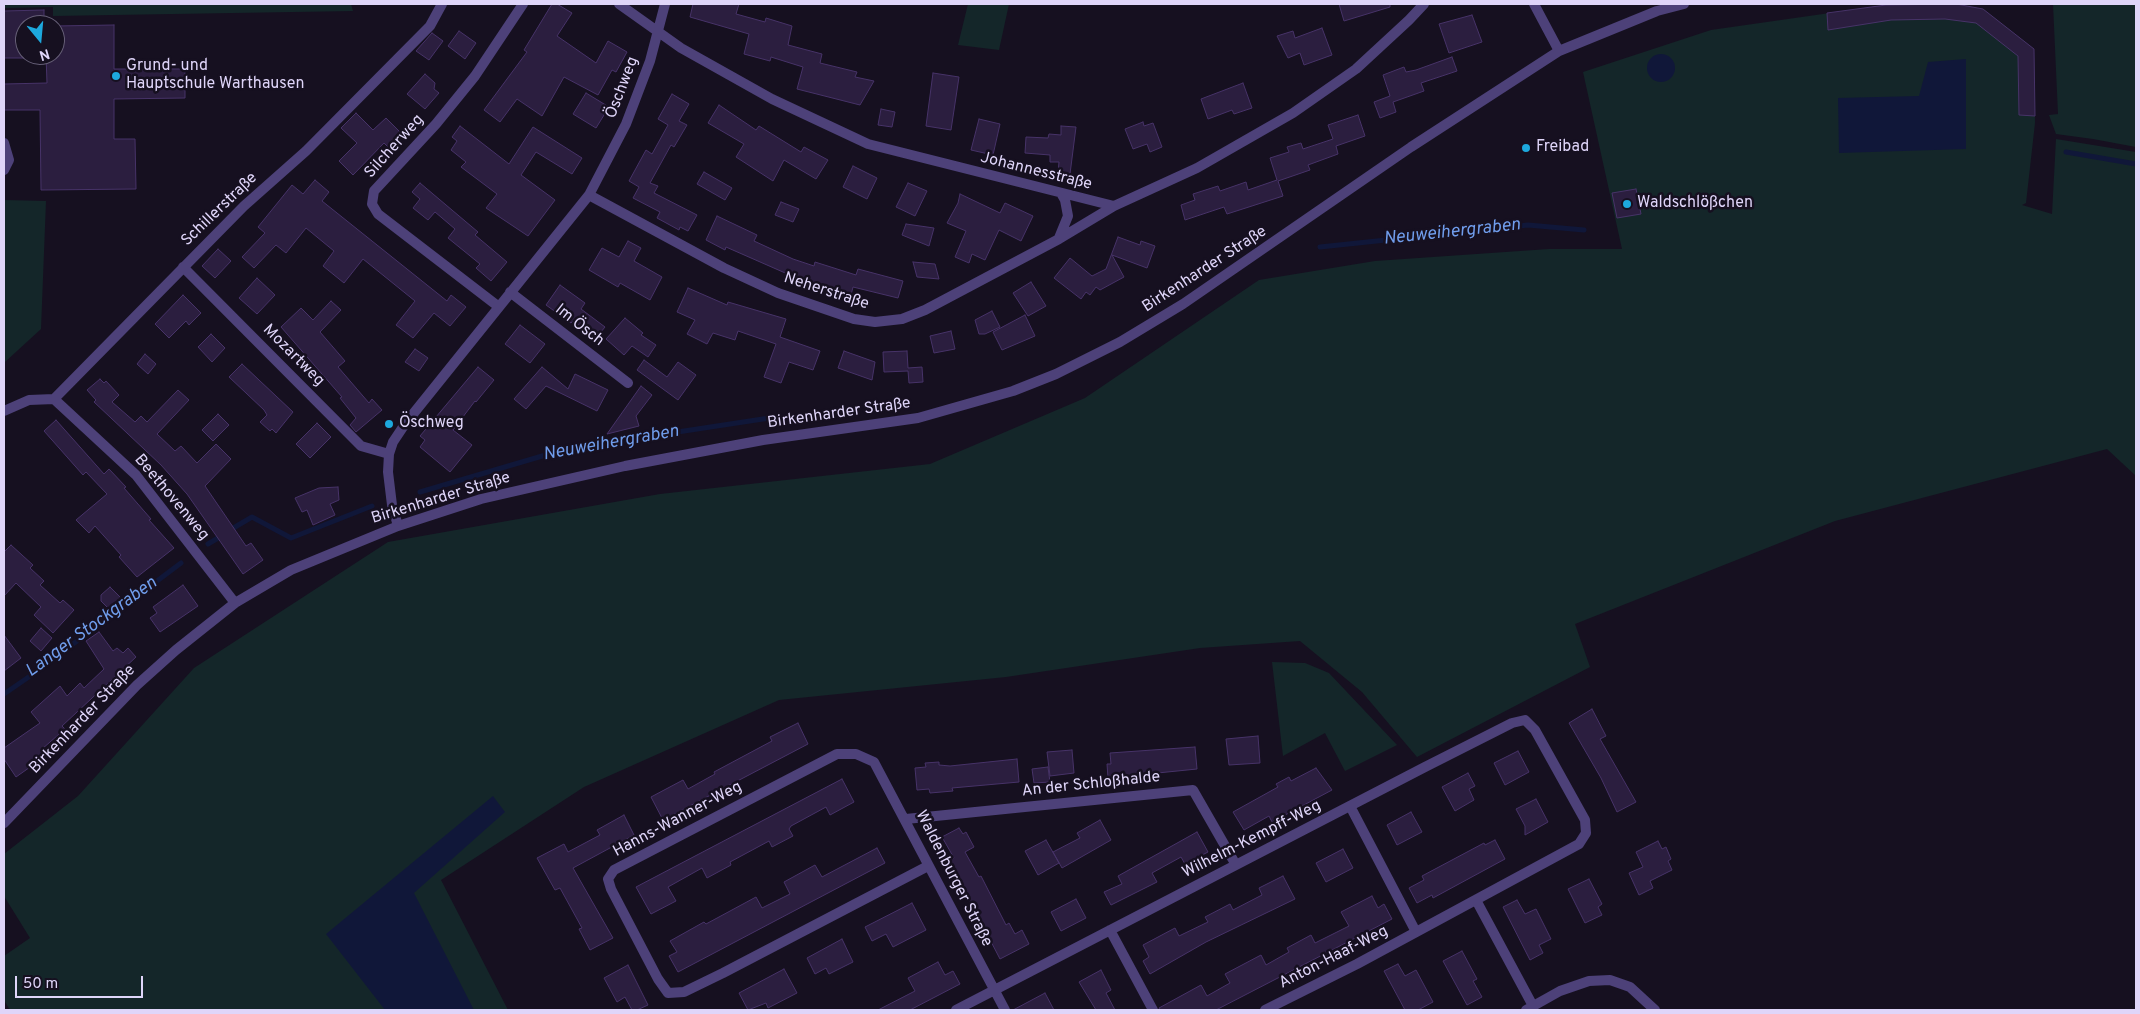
<!DOCTYPE html>
<html>
<head>
<meta charset="utf-8">
<style>
	body { margin:0 }
	#map { position:relative; width:2140px; height:1014px; overflow:hidden; background:#161020; font-family:Overpass,sans-serif }
	canvas { display:block }
	.frame { position:absolute; inset:0; border:5px solid #dfd5f9; pointer-events:none }
	.north { position:absolute; left:15px; top:15px; width:50px; height:50px; box-sizing:border-box; background:#161020; border:1px solid #665f77; border-radius:50%; rotate:163deg; font-size:14px; font-weight:700; line-height:20px; text-align:center; color:#dfd5f9 }
	.north::after { content:''; display:block; margin:auto; width:18px; height:22px; background:#1da8dd; clip-path:polygon(50% 0,100% 100%,50% 72%,0 100%) }
	.scale { position:absolute; left:15px; top:976px; width:128px; height:22px; box-sizing:border-box; border:2px solid #dfd5f9; border-top:0; padding-left:6px; font-size:15px; line-height:18px; white-space:nowrap; color:#dfd5f9; -webkit-text-stroke:4px #161020; paint-order:stroke }
</style>
</head>
<body>
<div id="map">
<canvas width="2140" height="1014"></canvas>
<div class="frame"></div>
<div class="north">N</div>
<div class="scale">50 m</div>
</div>
<script>
const ctx = document.querySelector('canvas').getContext('2d');
ctx.lineJoin = 'round';
function fillPath(path, color) {
  ctx.fillStyle = color;
  ctx.fill(path, 'evenodd');
}
function toPath(rows) {
  const path = new Path2D();
  for (const r of rows) {
    if (r.length === 3) {
      path.moveTo(r[0] + r[2], r[1]);
      path.arc(r[0], r[1], r[2], 0, 2 * Math.PI);
      continue;
    }
    path.moveTo(r[0], r[1]);
    for (let i = 2; i < r.length; i += 2) path.lineTo(r[i], r[i + 1]);
  }
  return path;
}
function strokePath(path, color, width, dash) {
  ctx.strokeStyle = color;
  ctx.lineWidth = width;
  ctx.lineCap = dash ? 'butt' : 'round';
  ctx.setLineDash(dash || []);
  ctx.stroke(path);
}
function drawText(font, color, halo, rows, align = 'center') {
  ctx.font = font + ' Overpass,sans-serif';
  ctx.lineWidth = 5;
  ctx.setLineDash([]);
  ctx.textBaseline = 'middle';
  ctx.strokeStyle = halo;
  ctx.fillStyle = color;
  for (const [text, x, y, turn = 0] of rows) {
    ctx.save();
    ctx.translate(x, y);
    ctx.rotate((+turn || 0) * Math.PI / 180);
    ctx.textAlign = isNaN(turn) ? turn : align;
    if (halo) ctx.strokeText(text, 0, 0);
    ctx.fillText(text, 0, 0);
    ctx.restore();
  }
}
const green = toPath([
	[4,4,351,4,353,11,53,16,53,7,4,8],
	[968,4,1009,4,999,50,958,45],
	[1955,4,1983,9,2034,49,2035,123,2026,203,2022,205,2052,214,2056,139,2136,152,2136,476,2107,449,1835,521,1575,624,1590,667,1417,757,1362,692,1300,641,1200,648,1006,677,779,700,584,787,441,880,508,1010,10,1010,4,1000,4,956,30,938,4,896,4,854,78,796,194,668,388,542,660,494,930,464,1085,398,1259,280,1375,261,1549,249,1622,249,1583,72,1711,30,1886,5],
	[2053,4,2136,4,2136,147,2093,139,2056,134,2049,115,2058,114],
	[4,200,46,201,41,329,5,362],
	[1272,662,1305,663,1329,673,1397,745,1345,771,1325,733,1283,756]
]);
const water = toPath([
	[1661,68,14],
	[1966,59,1966,149,1839,153,1838,98,1919,96,1928,62],
	[493,796,505,812,414,893,474,1010,385,1010,326,934]
]);
const stream = toPath([
	[2066,152,2136,164],
	[1320,247,1528,225,1584,230],
	[420,492,566,449,776,417],
	[230,530,252,517,291,538,372,506],
	[208,544,223,535],
	[4,694,33,674,181,563]
]);
const building = toPath([
	[552,4,557,4,572,13,557,36,596,63,608,41,627,52,616,72,612,70,598,95,564,77,542,116,517,99,500,122,484,110,527,52,524,50,552,4],
	[693,4,739,4,736,14,765,22,766,18,792,26,788,45,822,54,820,63,857,72,855,77,874,81,860,105,797,89,803,67,771,57,770,61,744,54,749,34,690,17,693,4],
	[1339,4,1390,4,1390,7,1344,21,1339,4],
	[1956,4,1983,9,2034,49,2035,116,2019,115,2018,56,1976,23,1945,19,1891,20,1828,30,1827,13,1886,5,1956,4],
	[44,10,44,25,25,25,25,58,4,58,4,11,44,10],
	[1472,15,1482,42,1449,53,1439,24,1472,15],
	[114,25,114,69,185,69,185,98,114,99,114,139,135,139,136,189,41,190,40,110,4,110,4,84,47,83,46,55,55,55,55,26,114,25],
	[1322,28,1332,55,1304,65,1300,53,1288,58,1277,36,1293,31,1295,38,1322,28],
	[459,31,476,43,465,59,448,46,459,31],
	[432,33,443,41,429,60,416,51,432,33],
	[1452,57,1457,71,1421,83,1424,91,1393,102,1396,112,1380,118,1374,102,1390,96,1383,75,1404,67,1406,72,1416,70,1452,57],
	[933,73,959,77,951,130,926,126,933,73],
	[425,74,435,83,434,89,439,93,425,109,407,94,425,74],
	[1243,83,1252,108,1234,114,1232,110,1208,119,1201,99,1243,83],
	[586,93,609,107,596,128,573,114,586,93],
	[672,94,689,104,679,121,687,125,674,147,671,145,650,183,658,186,654,193,697,215,688,231,680,227,679,230,657,218,660,212,633,198,639,187,629,181,646,150,652,154,668,125,658,119,672,94],
	[719,105,756,130,759,126,801,152,804,147,828,160,816,179,784,160,773,181,736,157,744,144,708,123,719,105],
	[881,109,895,112,892,127,878,125,881,109],
	[356,113,373,130,386,118,403,135,390,149,384,143,353,175,339,161,357,143,341,128,356,113],
	[1358,115,1365,136,1336,146,1338,154,1308,165,1310,170,1278,181,1283,196,1227,214,1224,207,1185,220,1181,205,1195,200,1193,194,1218,186,1220,191,1246,182,1248,190,1277,180,1270,158,1289,152,1287,147,1301,143,1303,149,1333,139,1328,125,1358,115],
	[979,119,1000,124,993,155,971,150,979,119],
	[1143,122,1144,126,1153,123,1162,147,1150,152,1147,144,1133,149,1125,129,1143,122],
	[460,126,509,164,533,127,582,158,572,174,536,152,521,175,555,200,528,236,486,208,497,194,461,167,466,162,451,150,457,141,452,137,460,126],
	[1061,126,1076,127,1070,174,1058,173,1059,162,1050,162,1050,155,1025,153,1026,137,1048,138,1049,134,1061,135,1061,126],
	[853,166,877,178,867,199,843,187,853,166],
	[704,172,732,188,725,200,697,184,704,172],
	[315,180,329,192,322,201,447,301,451,295,466,307,450,326,434,313,413,338,396,325,415,301,363,259,344,283,323,266,334,251,306,228,286,253,276,245,254,268,242,257,265,233,258,227,292,185,303,194,315,180],
	[420,183,478,232,475,235,507,262,491,281,476,268,480,264,448,238,455,229,435,212,428,220,413,208,420,199,412,192,420,183],
	[908,183,927,191,915,216,896,207,908,183],
	[1636,189,1641,214,1617,218,1612,193,1636,189],
	[960,194,1000,213,1005,203,1033,216,1021,241,999,230,985,260,972,254,969,263,955,257,966,231,947,223,958,203,960,194],
	[781,202,799,209,793,222,775,215,781,202],
	[717,216,757,235,754,241,793,259,814,266,815,262,856,275,858,269,903,281,898,298,853,287,851,295,809,281,808,283,726,247,725,250,706,240,717,216],
	[906,224,934,228,929,246,902,235,906,224],
	[1118,237,1140,245,1141,241,1155,246,1147,268,1112,255,1124,277,1100,290,1096,287,1090,295,1086,292,1081,299,1054,278,1070,258,1092,276,1106,269,1118,237],
	[628,241,641,248,634,261,662,277,650,300,620,283,618,287,589,270,602,248,619,257,628,241],
	[218,249,231,261,215,278,202,266,218,249],
	[913,262,935,264,939,279,917,277,913,262],
	[257,278,275,295,257,314,239,298,257,278],
	[1031,282,1046,306,1028,316,1013,293,1031,282],
	[560,285,585,303,581,309,605,327,596,338,573,321,571,323,546,305,560,285],
	[688,288,727,305,728,302,786,319,780,337,820,351,813,370,789,362,781,383,764,377,776,344,738,331,735,340,713,333,707,344,687,334,695,320,677,312,688,288],
	[183,295,201,313,189,325,186,321,169,338,155,324,183,295],
	[331,301,341,310,320,332,345,361,338,367,369,403,372,399,382,410,356,432,350,425,356,418,340,398,342,397,281,327,301,308,313,320,331,301],
	[992,311,1000,327,985,334,979,334,975,320,992,311],
	[1025,315,1035,336,1002,350,993,332,1025,315],
	[625,318,643,333,641,335,656,345,648,357,632,346,624,355,606,339,625,318],
	[520,325,545,344,530,363,505,344,520,325],
	[951,331,955,349,934,353,930,336,951,331],
	[211,334,225,348,212,362,198,347,211,334],
	[415,349,428,358,419,371,405,362,415,349],
	[844,351,875,362,872,380,838,368,844,351],
	[907,351,908,368,922,367,923,382,909,383,908,371,884,372,883,352,907,351],
	[145,354,156,364,148,374,137,364,145,354],
	[644,360,667,377,678,362,696,375,678,400,637,370,644,360],
	[242,364,293,412,276,433,272,429,270,431,260,422,267,415,264,410,229,377,242,364],
	[478,367,494,380,476,402,475,401,453,430,472,445,450,472,420,447,425,440,420,436,478,367],
	[542,367,568,389,575,374,608,390,597,411,546,386,526,409,514,399,542,367],
	[100,379,104,383,106,381,119,395,112,402,135,422,141,416,147,422,178,390,189,400,157,434,175,451,181,446,197,463,216,444,231,459,205,486,246,546,251,543,263,560,243,574,187,494,161,465,94,402,96,400,87,390,100,379],
	[641,386,652,395,636,416,639,426,607,434,641,386],
	[218,414,229,425,213,441,202,430,218,414],
	[56,420,104,474,109,469,126,487,124,488,151,519,149,520,174,548,137,577,119,557,121,555,95,526,89,533,76,520,107,494,86,472,83,475,44,431,56,420],
	[317,423,331,437,310,458,296,444,317,423],
	[338,487,339,500,330,504,335,515,313,525,307,510,302,512,295,498,319,488,338,487],
	[11,545,33,565,30,568,44,581,40,585,60,603,63,600,74,610,53,633,34,615,41,607,16,583,4,596,4,552,11,545],
	[183,585,198,606,160,632,150,618,157,613,153,607,183,585],
	[110,587,122,599,108,608,101,601,101,595,110,587],
	[41,628,52,638,41,651,30,641,41,628],
	[99,632,113,651,117,648,123,653,128,648,136,657,62,726,65,729,42,749,45,753,32,763,33,765,16,777,4,759,4,748,40,723,31,712,60,686,67,696,80,683,84,688,104,669,86,641,99,632],
	[4,635,21,658,4,671,4,635],
	[1592,709,1606,736,1600,739,1636,802,1617,812,1601,778,1569,723,1592,709],
	[798,723,808,744,663,820,651,797,683,780,688,789,715,774,714,772,772,741,770,737,798,723],
	[1258,736,1260,763,1229,765,1226,739,1258,736],
	[1195,747,1197,769,1108,778,1107,764,1111,764,1110,753,1195,747],
	[1072,750,1074,773,1050,776,1047,752,1072,750],
	[1518,751,1529,772,1505,785,1494,763,1518,751],
	[1017,759,1019,782,952,788,953,791,930,793,929,789,917,790,915,768,926,767,925,763,939,762,939,765,950,766,1017,759],
	[1048,767,1050,782,1034,783,1032,769,1048,767],
	[1316,768,1332,790,1272,822,1269,816,1244,830,1233,812,1278,787,1276,784,1289,777,1291,781,1316,768],
	[1468,773,1475,786,1469,789,1474,800,1455,811,1442,787,1468,773],
	[842,779,854,802,830,815,826,807,791,826,789,829,793,836,772,847,769,841,730,862,731,865,707,878,702,868,668,887,676,901,651,914,636,887,842,779],
	[1536,799,1548,822,1525,835,1525,826,1516,809,1536,799],
	[1411,812,1422,832,1397,845,1387,825,1411,812],
	[624,815,634,835,573,868,613,938,590,950,579,929,582,928,560,888,555,890,537,858,564,844,568,852,600,835,597,830,624,815],
	[1100,820,1111,840,1062,868,1053,852,1080,838,1077,833,1100,820],
	[959,828,963,834,966,832,974,847,965,852,979,877,981,876,1006,925,1009,923,1015,934,1022,930,1029,944,1000,959,955,872,950,860,954,858,942,837,959,828],
	[1197,832,1208,852,1185,864,1181,857,1152,873,1157,882,1111,905,1104,892,1122,884,1118,876,1197,832],
	[1046,840,1059,863,1038,875,1025,851,1046,840],
	[1495,840,1505,859,1433,898,1432,895,1417,903,1409,888,1424,880,1422,876,1484,843,1485,845,1495,840],
	[1658,841,1662,849,1666,847,1671,859,1668,861,1672,870,1650,881,1653,888,1639,895,1629,873,1643,867,1636,852,1658,841],
	[877,848,885,863,678,972,669,956,677,952,670,941,704,922,706,924,756,897,762,908,790,894,784,882,815,865,822,877,877,848],
	[1343,849,1353,868,1326,882,1316,863,1343,849],
	[1283,876,1295,899,1206,942,1150,974,1143,961,1149,957,1143,945,1175,928,1179,936,1208,922,1205,917,1230,904,1233,910,1262,895,1259,888,1283,876],
	[1589,879,1602,904,1598,907,1602,915,1585,923,1568,889,1589,879],
	[1372,896,1378,908,1384,904,1392,919,1216,1010,1160,1010,1159,1008,1201,985,1207,996,1230,983,1225,974,1261,955,1266,965,1289,952,1287,948,1311,935,1315,943,1349,926,1341,912,1372,896],
	[1076,899,1086,918,1061,931,1051,912,1076,899],
	[1517,900,1525,914,1536,909,1551,939,1539,945,1543,953,1530,960,1503,907,1517,900],
	[912,903,926,930,893,947,886,934,872,941,865,927,912,903],
	[842,939,853,962,829,974,826,968,815,974,807,958,842,939],
	[1462,951,1477,979,1473,981,1482,997,1467,1005,1443,961,1462,951],
	[938,962,945,975,953,971,960,984,910,1010,878,1010,915,991,908,978,938,962],
	[1398,964,1405,976,1416,970,1433,1002,1418,1010,1405,1010,1384,971,1398,964],
	[628,965,648,1005,637,1010,632,1010,625,997,617,1002,604,978,628,965],
	[784,969,797,993,768,1008,766,1003,748,1010,739,993,784,969],
	[1101,970,1111,990,1106,993,1115,1010,1096,1010,1079,982,1101,970],
	[1045,993,1054,1010,1013,1010,1045,993]
]);
const minor = toPath([
	[619,4,681,48,772,99,868,144,1114,206,1197,168,1293,113,1356,69,1409,20,1424,4],
	[1534,4,1559,51],
	[4,143,9,160,4,170],
	[589,195,724,268,778,293,854,319,875,322,902,319,925,310,1059,239,1114,206],
	[1059,238,1068,216,1065,200,1061,193],
	[183,267,361,446,389,454],
	[510,292,628,383],
	[499,307,378,214,372,204,374,191,436,124,475,76,523,4],
	[54,399,136,475,235,603],
	[4,411,29,400,54,399,244,206,306,151,430,26,442,4],
	[398,526,392,505,388,472,389,454,393,442,405,424,589,195,626,124,650,61,665,4],
	[1350,806,1416,932],
	[906,819,1193,790,1236,865],
	[4,823,137,685,176,650,235,603,291,570,398,526,481,499,625,466,763,440,918,418,1013,391,1056,374,1120,342,1183,304,1411,147,1559,51,1657,11,1684,4],
	[928,866,723,973,684,992,668,993,658,979,611,889,608,879,614,870,837,754,856,754,874,762,1005,1010],
	[1476,900,1533,1006],
	[1110,930,1153,1010],
	[956,1010,1425,767,1512,723,1525,720,1535,730,1585,820,1586,833,1579,844,1357,964,1265,1010],
	[1526,1010,1560,991,1589,981,1610,980,1630,987,1655,1010]
]);
const markers = [
	[116,76,5,"#1da8dd"],
	[1526,148,5,"#1da8dd"],
	[1627,204,5,"#1da8dd"],
	[389,424,5,"#1da8dd"]
];
const poiNames = [
	["Grund- und",126,67],
	["Hauptschule Warthausen",126,85],
	["Freibad",1536,148],
	["Waldschlößchen",1637,204],
	["Öschweg",399,424]
];
const streetNames = [
	["Öschweg",623,88,-69],
	["Silcherweg",395,147,-48],
	["Johannesstraße",1036,172,14],
	["Schillerstraße",220,210,-44],
	["Birkenharder Straße",1205,270,-33],
	["Neherstraße",826,292,18],
	["Im Ösch",579,326,38],
	["Mozartweg",293,356,45],
	["Birkenharder Straße",839,414,-8],
	["Beethovenweg",171,498,50],
	["Birkenharder Straße",441,499,-17],
	["Birkenharder Straße",83,720,-46],
	["An der Schloßhalde",1091,785,-6],
	["Hanns-Wanner-Weg",678,820,-28],
	["Wilhelm-Kempff-Weg",1252,840,-27],
	["Waldenburger Straße",953,879,63],
	["Anton-Haaf-Weg",1334,958,-27]
];
const waterNames = [
	["Neuweihergraben",1452,233,-6],
	["Neuweihergraben",611,444,-10],
	["Langer Stockgraben",92,628,-36]
];
fillPath(green, '#142629');
fillPath(water, '#101739');
strokePath(stream, '#101739', 5);
fillPath(building, '#2b1e3f');
strokePath(building, '#473368', 1);
strokePath(minor, '#4d4179', 10);
for (const [x, y, r, color] of markers) {
  const dot = new Path2D();
  dot.arc(x, y, r, 0, 2 * Math.PI);
  ctx.fillStyle = color;
  ctx.fill(dot);
  strokePath(dot, '#161020', 2);
}
drawText('16px', '#dfd5f9', '#161020', poiNames, 'left');
drawText('16px', '#dfd5f9', '#161020', streetNames);
drawText('italic 18px', '#709dec', '#161020', waterNames);
</script>
</body>
</html>
